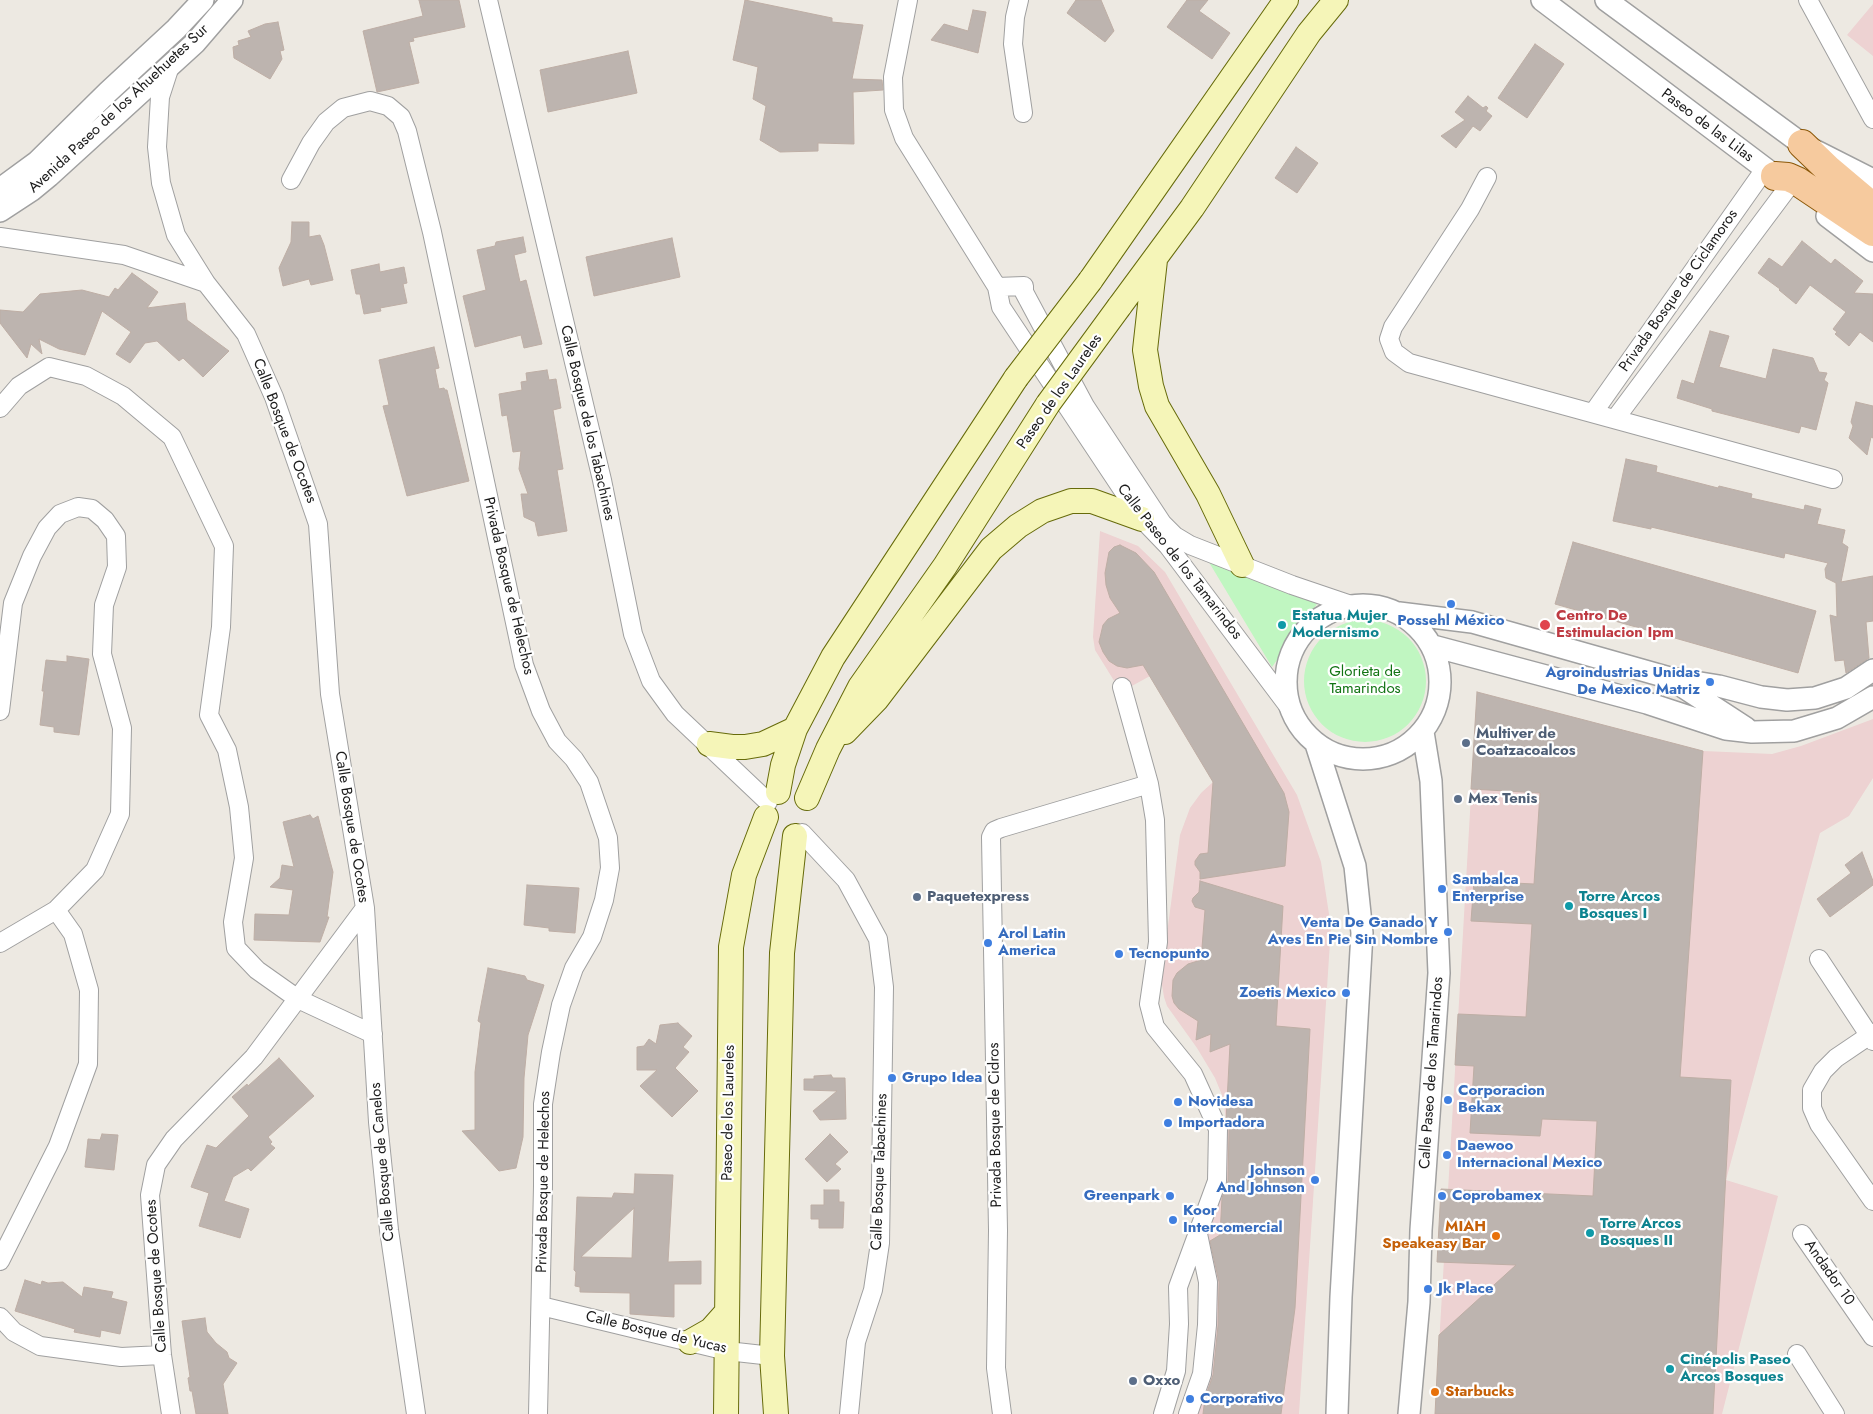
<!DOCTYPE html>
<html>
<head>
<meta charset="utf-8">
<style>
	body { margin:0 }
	canvas { display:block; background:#ede9e2 }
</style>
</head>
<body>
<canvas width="1873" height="1414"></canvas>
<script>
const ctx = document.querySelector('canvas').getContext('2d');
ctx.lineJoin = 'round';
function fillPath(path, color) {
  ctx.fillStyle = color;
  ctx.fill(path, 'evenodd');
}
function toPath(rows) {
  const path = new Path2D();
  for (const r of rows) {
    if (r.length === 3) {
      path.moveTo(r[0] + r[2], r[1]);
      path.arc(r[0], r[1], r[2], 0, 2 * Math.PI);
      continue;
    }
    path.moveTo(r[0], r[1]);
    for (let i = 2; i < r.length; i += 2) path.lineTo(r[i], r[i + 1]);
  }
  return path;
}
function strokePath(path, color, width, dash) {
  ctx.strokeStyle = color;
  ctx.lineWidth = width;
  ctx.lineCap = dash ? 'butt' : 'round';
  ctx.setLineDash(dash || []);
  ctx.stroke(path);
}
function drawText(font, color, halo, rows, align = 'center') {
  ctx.font = font + ' Jost,sans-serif';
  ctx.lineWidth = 4.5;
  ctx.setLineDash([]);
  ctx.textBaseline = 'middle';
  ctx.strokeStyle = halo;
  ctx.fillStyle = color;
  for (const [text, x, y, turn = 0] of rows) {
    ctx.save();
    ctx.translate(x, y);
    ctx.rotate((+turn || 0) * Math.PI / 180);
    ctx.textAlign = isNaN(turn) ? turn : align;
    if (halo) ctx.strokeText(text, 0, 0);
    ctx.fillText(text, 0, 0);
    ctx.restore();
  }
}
const commercial = toPath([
	[1873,4,1873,56,1847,35],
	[1100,531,1138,546,1165,572,1297,795,1321,862,1331,927,1299,1414,1194,1414,1207,1364,1198,1257,1211,1225,1223,1175,1226,1118,1222,1095,1215,1078,1197,1048,1167,1006,1164,997,1161,979,1180,835,1190,808,1201,793,1213,782,1150,676,1121,692,1095,650,1093,637],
	[1477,692,1703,751,1772,754,1801,746,1873,719,1873,778,1849,816,1820,833,1726,1180,1778,1196,1722,1414,1435,1414]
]);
const park = toPath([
	[1204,554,1317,604,1272,667],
	[1365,681,61]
]);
const building = toPath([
	[419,0,459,0,465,27,413,38,414,41,409,42,419,83,377,92,363,31,423,16,419,0],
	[745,0,832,18,832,22,863,25,852,79,882,80,883,90,853,92,854,144,818,143,818,151,780,152,760,140,766,106,753,99,758,67,733,60,745,0],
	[1076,0,1101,0,1114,31,1105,42,1067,13,1076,0],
	[1187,0,1208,0,1199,11,1230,33,1212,59,1167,27,1187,0],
	[973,10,986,12,978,53,931,40,944,24,968,31,973,10],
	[278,22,284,50,280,51,282,59,270,79,234,58,233,47,239,45,238,41,251,37,248,31,265,24,278,22],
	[1535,44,1564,64,1527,118,1498,98,1535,44],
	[628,51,637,93,548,112,540,70,628,51],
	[1468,96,1483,108,1486,106,1488,108,1486,111,1492,116,1480,131,1473,126,1456,148,1441,136,1465,120,1455,112,1468,96],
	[1296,147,1318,163,1297,193,1275,178,1296,147],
	[292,222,309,222,309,237,320,235,324,245,333,280,311,285,309,279,283,286,279,268,291,242,292,222],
	[523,237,526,252,514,255,520,282,526,280,542,344,524,348,521,335,475,347,463,296,486,290,477,250,495,246,496,242,523,237],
	[672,238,680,277,594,296,586,257,672,238],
	[1802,241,1831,264,1835,259,1863,281,1854,293,1873,294,1873,342,1860,332,1849,346,1835,334,1837,332,1833,329,1846,312,1810,285,1796,304,1779,290,1780,289,1758,273,1769,258,1782,267,1802,241],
	[379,264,380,272,404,267,407,283,403,284,407,303,380,308,381,311,364,314,360,294,356,294,351,270,379,264],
	[132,273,158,292,147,308,185,303,187,320,229,351,203,377,183,358,179,361,157,341,145,343,130,363,116,354,131,332,102,311,85,355,59,349,39,339,42,354,31,344,27,358,0,323,0,310,23,312,40,294,82,290,109,297,115,288,118,290,132,273],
	[1710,331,1729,336,1719,367,1766,379,1773,349,1813,358,1819,372,1827,373,1824,380,1828,383,1816,430,1801,426,1799,433,1712,411,1712,409,1677,398,1682,380,1694,384,1710,331],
	[434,347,439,368,435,369,439,389,444,388,445,390,447,390,469,481,407,496,383,406,389,405,379,360,434,347],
	[547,370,549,380,556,379,561,408,553,410,563,469,557,470,567,531,538,536,535,522,524,517,521,494,528,494,519,469,521,451,513,452,507,415,502,416,499,394,522,390,521,382,527,381,526,373,547,370],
	[1856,402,1873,406,1873,438,1871,437,1867,455,1849,438,1853,426,1851,422,1856,402],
	[1626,459,1657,466,1656,472,1718,488,1719,486,1752,494,1751,498,1804,510,1805,505,1821,509,1817,524,1845,530,1842,543,1848,547,1841,582,1873,576,1873,621,1866,622,1869,658,1846,673,1844,660,1835,661,1830,615,1837,617,1836,583,1826,578,1825,569,1828,563,1785,553,1784,558,1651,527,1651,529,1613,521,1626,459],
	[1573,542,1816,611,1798,673,1555,604,1573,542],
	[1120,545,1136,553,1154,572,1284,793,1289,812,1285,866,1200,879,1200,872,1195,865,1195,861,1200,854,1208,853,1213,782,1143,665,1127,668,1117,666,1109,661,1103,652,1099,642,1103,625,1108,619,1120,613,1110,598,1106,585,1105,573,1109,552,1114,547,1120,545],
	[67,656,89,659,79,735,54,732,54,727,40,725,44,691,42,691,46,660,67,662,67,656],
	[1477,692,1703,751,1680,1077,1731,1080,1713,1414,1435,1414,1439,1335,1516,1265,1437,1262,1441,1189,1593,1196,1597,1121,1542,1119,1540,1136,1470,1133,1474,1066,1455,1065,1458,1014,1526,1017,1532,924,1471,921,1474,881,1534,884,1540,793,1471,789,1477,692],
	[310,815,313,819,318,816,333,872,327,917,329,917,320,942,254,940,255,914,289,915,293,890,270,887,280,878,282,865,294,867,283,822,310,815],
	[1862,852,1873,881,1873,885,1830,917,1817,899,1851,873,1845,865,1862,852],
	[1200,881,1283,906,1276,1026,1310,1029,1295,1308,1281,1414,1203,1414,1205,1398,1213,1375,1218,1326,1219,1282,1210,1241,1220,1235,1222,1198,1228,1181,1229,1129,1226,1121,1230,1044,1210,1052,1211,1034,1196,1040,1198,1021,1179,1009,1174,1003,1172,996,1173,980,1177,973,1188,964,1201,960,1205,910,1195,907,1192,901,1193,898,1199,892,1200,881],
	[527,885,579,888,575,933,549,931,549,928,524,925,527,885],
	[488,968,525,976,527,980,544,985,528,1035,524,1078,523,1137,516,1168,499,1171,462,1131,475,1130,475,1072,481,1023,478,1021,488,968],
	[678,1023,692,1036,683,1047,689,1052,675,1068,698,1091,672,1117,640,1086,657,1070,637,1070,637,1047,644,1046,649,1039,656,1044,660,1025,678,1023],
	[279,1058,314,1096,268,1137,272,1142,270,1144,275,1148,251,1171,248,1168,233,1177,224,1201,249,1209,240,1238,199,1226,209,1193,191,1187,207,1145,216,1148,249,1116,232,1097,247,1084,248,1086,279,1058],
	[831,1075,833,1078,845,1078,846,1119,820,1120,813,1111,837,1091,804,1090,804,1079,814,1079,814,1076,831,1075],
	[102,1134,118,1135,114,1170,85,1167,88,1139,100,1140,102,1134],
	[830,1134,848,1152,835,1164,841,1169,827,1182,805,1159,830,1134],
	[635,1174,673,1175,668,1262,701,1261,701,1284,674,1284,674,1317,630,1314,630,1293,580,1292,580,1287,575,1286,576,1272,574,1270,577,1197,612,1198,614,1193,634,1194,635,1174],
	[634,1208,632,1258,581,1257,634,1208],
	[824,1190,839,1190,839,1202,844,1202,843,1228,819,1228,819,1219,811,1219,811,1205,824,1205,824,1190],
	[25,1280,41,1285,42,1281,48,1283,63,1282,82,1297,84,1287,113,1292,111,1298,127,1302,120,1334,101,1330,100,1337,74,1332,75,1329,15,1311,25,1280],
	[205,1318,207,1332,216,1343,227,1352,229,1358,237,1363,223,1384,228,1414,196,1414,192,1391,190,1391,188,1378,190,1377,182,1321,205,1318]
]);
const minor = toPath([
	[488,0,602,480,633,634,651,681,675,714,768,802],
	[908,0,893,77,894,110,904,138,997,287,1001,307,1142,519,1168,546,1289,707],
	[1019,0,1015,17,1013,44,1023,113],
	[1808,0,1873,119],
	[170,66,160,97,157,147,161,183,176,235,206,283,246,334,274,397,318,524,330,694,365,908,254,1057,174,1139,156,1165,150,1195,162,1355,171,1414],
	[1487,177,1470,209,1393,327,1389,339,1394,352,1409,363,1833,479],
	[291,180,311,143,326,122,343,108,370,101,388,106,401,117,407,131,432,232,524,665,541,711,557,741,574,759,589,782,608,838,610,868,604,900,592,937,574,968,561,1005,551,1052,543,1104,543,1186,538,1414],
	[0,237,124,255,206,283],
	[997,287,1024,286,1024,292,1085,406,1162,523,1175,536,1190,545,1292,585,1351,605],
	[0,408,19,386,49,367,86,376,123,396,172,437,224,546,221,627,209,715,227,750,239,807,244,858,233,922,236,948,257,970,298,999,373,1034],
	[1593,413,1765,169],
	[1615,419,1789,186],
	[1122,687,1149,784,1155,820,1158,942,1149,1004,1155,1027,1193,1074,1218,1129,1217,1181,1178,1287,1179,1324,1176,1371,1163,1414],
	[0,711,13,603,32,556,47,528,60,514,78,507,92,509,105,520,116,536,117,567,104,605,102,654,122,728,120,814,95,870,56,910,0,943],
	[802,833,846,880,878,939,884,987,880,1243,873,1290,856,1342,849,1414],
	[365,908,378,1122,389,1230,416,1414],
	[1819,959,1873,1041],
	[1873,1033,1836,1058,1823,1071,1812,1090,1812,1108,1819,1124,1873,1201],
	[1802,1234,1873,1337],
	[0,1261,58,1146,88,1064,89,990,73,934,56,910],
	[541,1306,727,1351,772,1356],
	[0,1317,14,1332,40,1346,121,1357,162,1355],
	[1797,1354,1835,1414],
	[1002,1414,996,1368,998,1230,991,837,994,831,1001,828,1149,784],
	[1188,1414,1202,1374,1207,1325,1208,1282,1198,1234]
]);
const tertiary = toPath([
	[1542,0,1787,185],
	[1606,0,1802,144,1873,180],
	[0,189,37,162,108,92,176,29,203,0],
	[0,211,32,190,49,176,195,43,232,0],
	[1827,216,1873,251],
	[1363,682,77],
	[1399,613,1472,622,1670,678,1719,686,1761,697,1787,700,1815,698,1846,688,1873,670],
	[1433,646,1647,703,1726,729,1752,732,1794,731,1837,718,1873,697],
	[1677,683,1746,728],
	[1316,744,1355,866,1362,933,1341,1297,1337,1414],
	[1409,1414,1419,1302,1421,1230,1439,973,1431,781,1423,732]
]);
const secondary = toPath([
	[1155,260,1145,350,1151,386,1157,406,1208,494,1242,565],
	[1090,281,1286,0],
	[1119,307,1192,208,1309,33,1336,0],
	[845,732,876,700,991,549,1018,526,1042,511,1071,501,1092,501,1142,519],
	[709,744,732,747,745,747,763,744,795,729],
	[778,792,783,765,795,729,833,657,1016,378],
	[807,798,828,749,860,687,945,566,1048,404],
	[690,1342,711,1330,727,1312],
	[726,1414,731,947,744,875,766,817],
	[776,1414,772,1356,782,953,795,836]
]);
const primary = toPath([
	[1802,144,1829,170,1873,207],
	[1775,176,1788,177,1797,181,1873,232]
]);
const secondaryBridge = toPath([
	[1016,378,1090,281],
	[1048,404,1119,307]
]);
const markers = [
	[1451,604,5,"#3f7fe0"],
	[1282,625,5,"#0f9aa8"],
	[1545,625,6,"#e0444e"],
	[1710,682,5,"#3f7fe0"],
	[1466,743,5,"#5c6f8a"],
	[1458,799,5,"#5c6f8a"],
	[1442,889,5,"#3f7fe0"],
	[917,897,5,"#5c6f8a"],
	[1569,906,5,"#0f9aa8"],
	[1448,932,5,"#3f7fe0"],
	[988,943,5,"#3f7fe0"],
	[1119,954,5,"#3f7fe0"],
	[1346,993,5,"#3f7fe0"],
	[892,1078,5,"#3f7fe0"],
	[1448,1100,5,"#3f7fe0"],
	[1178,1102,5,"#3f7fe0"],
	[1168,1123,5,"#3f7fe0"],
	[1447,1155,5,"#3f7fe0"],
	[1315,1180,5,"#3f7fe0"],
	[1170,1196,5,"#3f7fe0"],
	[1442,1196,5,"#3f7fe0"],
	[1173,1220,5,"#3f7fe0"],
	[1590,1233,5,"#0f9aa8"],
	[1496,1236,5,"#e8710a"],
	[1428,1289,5,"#3f7fe0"],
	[1670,1369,5,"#0f9aa8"],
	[1133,1381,5,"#5c6f8a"],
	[1435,1392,5,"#e8710a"],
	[1190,1399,5,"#3f7fe0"]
];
const streetNames = [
	["Avenida Paseo de los Ahuehuetes Sur",119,109,-43],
	["Paseo de las Lilas",1707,126,37],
	["Privada Bosque de Ciclamoros",1679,291,-55],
	["Paseo de los Laureles",1060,392,-55],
	["Calle Bosque de los Tabachines",587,423,77],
	["Calle Bosque de Ocotes",284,431,69],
	["Calle Paseo de los Tamarindos",1179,562,52],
	["Privada Bosque de Helechos",508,586,77],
	["Calle Bosque de Ocotes",351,827,81],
	["Calle Paseo de los Tamarindos",1432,1073,-86],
	["Paseo de los Laureles",729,1113,-89],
	["Privada Bosque de Cidros",996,1125,-91],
	["Calle Bosque de Canelos",383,1162,-95],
	["Calle Bosque Tabachines",880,1172,-88],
	["Privada Bosque de Helechos",544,1182,-89],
	["Andador 10",1829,1273,55],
	["Calle Bosque de Ocotes",157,1276,-94],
	["Calle Bosque de Yucas",656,1333,13]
];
const cultureNames = [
	["Estatua Mujer",1292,616],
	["Modernismo",1292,633],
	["Torre Arcos",1579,897],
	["Bosques I",1579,914],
	["Torre Arcos",1600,1224],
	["Bosques II",1600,1241],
	["Cinépolis Paseo",1680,1360],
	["Arcos Bosques",1680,1377]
];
const healthNames = [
	["Centro De",1556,616],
	["Estimulacion Ipm",1556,633]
];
const shopNames = [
	["Possehl México",1451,621,"center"],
	["Agroindustrias Unidas",1700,673,"right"],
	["De Mexico Matriz",1700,690,"right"],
	["Sambalca",1452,880],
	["Enterprise",1452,897],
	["Venta De Ganado Y",1438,923,"right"],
	["Aves En Pie Sin Nombre",1438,940,"right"],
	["Arol Latin",998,934],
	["America",998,951],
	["Tecnopunto",1129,954],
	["Zoetis Mexico",1336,993,"right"],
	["Grupo Idea",902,1078],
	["Corporacion",1458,1091],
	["Bekax",1458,1108],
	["Novidesa",1188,1102],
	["Importadora",1178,1123],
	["Daewoo",1457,1146],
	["Internacional Mexico",1457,1163],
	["Johnson",1305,1171,"right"],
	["And Johnson",1305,1188,"right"],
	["Greenpark",1160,1196,"right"],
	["Coprobamex",1452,1196],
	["Koor",1183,1211],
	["Intercomercial",1183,1228],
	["Jk Place",1438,1289],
	["Corporativo",1200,1399]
];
const parkNames = [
	["Glorieta de",1365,672],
	["Tamarindos",1365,689]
];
const serviceNames = [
	["Multiver de",1476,734],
	["Coatzacoalcos",1476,751],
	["Mex Tenis",1468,799],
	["Paquetexpress",927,897],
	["Oxxo",1143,1381]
];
const foodNames = [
	["MIAH",1486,1227],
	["Speakeasy Bar",1486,1244],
	["Starbucks",1445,1392,"left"]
];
fillPath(commercial, '#edd2d2');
fillPath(park, '#c0f6c1');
fillPath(building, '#bdb4af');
strokePath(building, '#beaea5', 1);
strokePath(minor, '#a0a0a0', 20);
strokePath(tertiary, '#a0a0a0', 24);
strokePath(secondary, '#676b0b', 26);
strokePath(primary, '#8c5808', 30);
strokePath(minor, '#fff', 18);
strokePath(tertiary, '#fff', 21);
strokePath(secondary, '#f5f5b8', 24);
strokePath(primary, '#f6ca9e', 28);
strokePath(secondaryBridge, '#676b0b', 26, []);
strokePath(secondaryBridge, '#f5f5b8', 24);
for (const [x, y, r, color] of markers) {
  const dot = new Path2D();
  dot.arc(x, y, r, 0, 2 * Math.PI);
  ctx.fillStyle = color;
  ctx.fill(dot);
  strokePath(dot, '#fff', 2);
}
drawText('15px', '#1c1c1c', '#fff', streetNames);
drawText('bold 15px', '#0d838f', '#fff', cultureNames, 'left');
drawText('bold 15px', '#be3a42', '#fff', healthNames, 'left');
drawText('bold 15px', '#366cbe', '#fff', shopNames, 'left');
drawText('15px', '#117313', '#fff', parkNames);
drawText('bold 15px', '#4e5e75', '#fff', serviceNames, 'left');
drawText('bold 15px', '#c56008', '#fff', foodNames, 'right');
</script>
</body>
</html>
